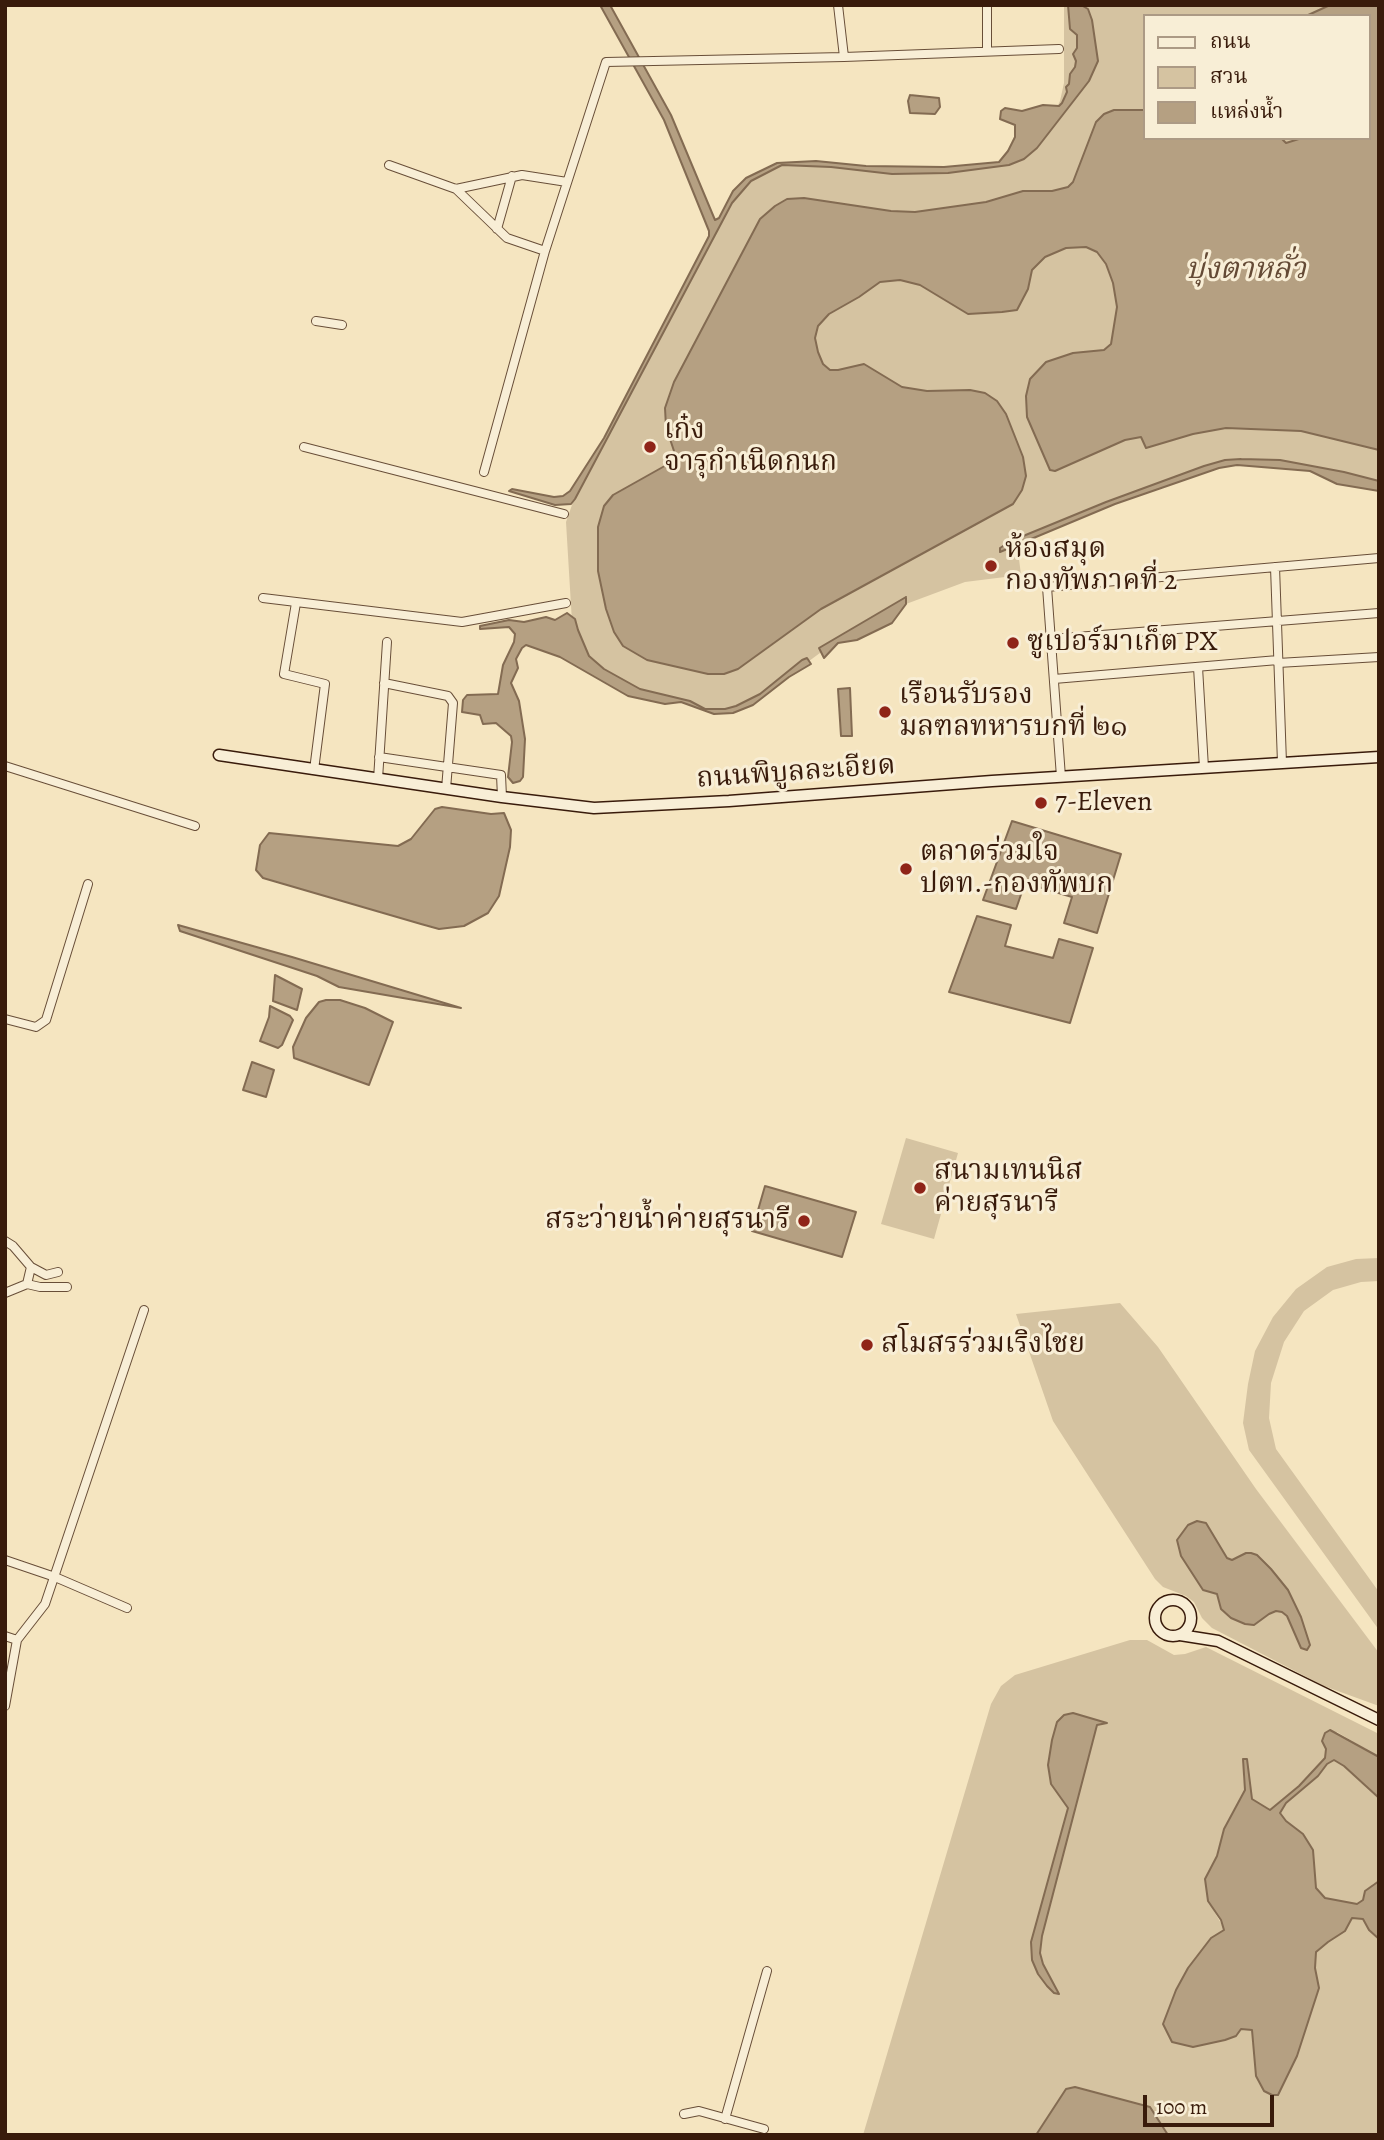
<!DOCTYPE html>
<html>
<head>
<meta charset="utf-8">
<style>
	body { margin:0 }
	#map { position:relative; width:1384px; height:2140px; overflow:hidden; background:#f5e5c0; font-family:Alegreya,"Noto Serif Thai",serif }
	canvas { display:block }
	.frame { position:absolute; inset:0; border:7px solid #391b0b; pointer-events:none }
	.legend { position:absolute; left:1143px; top:14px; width:228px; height:126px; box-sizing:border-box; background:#f8eed6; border:2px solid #ac9a85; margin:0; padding:9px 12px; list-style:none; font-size:21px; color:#391b0b }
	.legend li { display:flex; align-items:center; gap:14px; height:35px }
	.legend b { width:35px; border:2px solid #ac9a85 }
	.scale { position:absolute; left:1143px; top:2095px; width:131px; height:32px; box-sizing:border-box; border:4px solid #391b0b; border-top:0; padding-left:9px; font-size:21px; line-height:24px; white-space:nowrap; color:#391b0b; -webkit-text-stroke:5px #f8eed6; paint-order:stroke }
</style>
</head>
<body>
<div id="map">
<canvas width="1384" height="2140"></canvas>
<div class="frame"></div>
<ul class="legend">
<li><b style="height:9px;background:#f8eed6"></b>ถนน</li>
<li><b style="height:19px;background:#d5c3a1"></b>สวน</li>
<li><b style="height:19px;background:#b5a082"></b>แหล่งน้ำ</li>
</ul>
<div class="scale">100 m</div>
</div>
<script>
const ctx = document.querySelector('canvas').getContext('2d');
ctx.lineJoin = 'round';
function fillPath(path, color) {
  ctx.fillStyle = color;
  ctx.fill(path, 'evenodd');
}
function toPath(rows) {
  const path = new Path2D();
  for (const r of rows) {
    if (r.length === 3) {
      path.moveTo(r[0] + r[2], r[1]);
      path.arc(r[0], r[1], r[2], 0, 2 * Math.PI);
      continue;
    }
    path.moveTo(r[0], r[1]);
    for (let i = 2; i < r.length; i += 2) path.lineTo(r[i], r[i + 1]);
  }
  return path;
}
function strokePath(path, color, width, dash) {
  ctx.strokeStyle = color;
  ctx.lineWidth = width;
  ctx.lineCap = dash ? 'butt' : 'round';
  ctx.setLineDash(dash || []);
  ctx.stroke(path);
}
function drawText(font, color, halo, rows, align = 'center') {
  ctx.font = font + ' Alegreya,"Noto Serif Thai",serif';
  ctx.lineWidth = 6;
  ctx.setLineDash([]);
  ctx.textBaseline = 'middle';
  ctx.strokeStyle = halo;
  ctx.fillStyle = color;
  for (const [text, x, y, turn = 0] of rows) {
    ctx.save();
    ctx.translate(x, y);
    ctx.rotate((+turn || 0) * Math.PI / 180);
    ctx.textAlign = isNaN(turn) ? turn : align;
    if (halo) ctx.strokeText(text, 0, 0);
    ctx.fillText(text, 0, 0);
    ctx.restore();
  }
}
const green = toPath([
	[1064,5,1379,5,1379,484,1310,468,1228,463,1144,491,1017,543,1021,575,965,582,898,607,824,650,763,695,742,708,719,712,707,711,681,701,634,692,584,656,572,622,566,522,578,488,727,206,756,172,782,164,805,163,880,171,996,165,1048,126,1060,101,1064,83],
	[1144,16,1368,16,1368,138,1144,138],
	[906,1138,958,1153,934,1239,881,1224],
	[1379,1258,1379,1281,1361,1282,1333,1290,1304,1311,1284,1342,1271,1383,1269,1418,1276,1449,1379,1592,1379,1630,1249,1450,1243,1423,1248,1384,1255,1351,1273,1317,1296,1289,1327,1267,1356,1259],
	[1120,1303,1158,1347,1256,1489,1379,1653,1379,1706,1324,1686,1212,1628,1202,1618,1194,1602,1186,1596,1163,1587,1155,1579,1053,1421,1016,1314],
	[1130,1640,1147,1640,1174,1655,1185,1654,1206,1647,1379,1734,1379,1757,1337,1732,1326,1749,1325,1758,1299,1786,1270,1810,1252,1799,1247,1759,1243,1774,1245,1790,1224,1829,1217,1856,1205,1879,1208,1901,1225,1930,1211,1938,1188,1968,1176,1990,1163,2024,1253,2030,1252,2043,1297,2056,1319,1988,1315,1968,1316,1952,1328,1942,1345,1931,1352,1918,1363,1919,1369,1930,1379,1939,1379,2135,1168,2135,1162,2124,1066,2089,1036,2135,863,2135,991,1704,1001,1686,1015,1675],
	[1334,1760,1344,1766,1379,1798,1379,1881,1373,1884,1363,1900,1357,1904,1325,1898,1316,1888,1313,1850,1303,1834,1286,1821,1280,1813,1286,1803,1318,1776,1327,1764]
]);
const water = toPath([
	[600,5,610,5,671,115,715,220,719,218,733,191,746,178,777,163,816,161,866,166,944,167,999,162,1008,151,1015,137,1015,125,1000,119,1001,111,1005,108,1022,111,1043,105,1059,106,1062,103,1067,92,1066,87,1069,84,1070,74,1075,67,1076,61,1073,54,1077,48,1077,35,1070,29,1068,5,1081,5,1088,9,1092,20,1098,61,1089,81,1037,148,1024,159,1009,165,948,173,892,174,831,167,782,165,751,181,732,203,575,499,571,504,555,505,509,491,512,489,554,497,563,496,570,491,604,438,709,236,709,231,664,120,600,5],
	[1330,5,1379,5,1379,450,1301,431,1226,428,1193,434,1146,448,1141,437,1125,440,1055,471,1050,470,1027,417,1026,396,1030,379,1046,362,1073,353,1104,350,1111,344,1117,307,1113,283,1106,264,1097,252,1086,247,1066,248,1045,257,1032,270,1028,289,1017,310,1002,312,968,314,920,285,900,280,880,282,859,297,829,314,818,326,815,338,818,352,823,364,830,370,838,370,864,364,902,387,927,391,970,390,985,393,997,401,1006,414,1023,457,1026,476,1022,490,1013,504,821,609,738,669,724,674,708,674,647,660,623,646,614,632,606,609,598,571,598,527,604,506,613,495,670,463,675,454,666,427,665,408,674,382,760,219,775,206,787,199,804,198,891,211,915,212,986,202,1023,191,1052,191,1068,187,1073,182,1096,122,1104,114,1114,110,1144,110,1144,138,1281,138,1286,143,1302,138,1368,138,1368,16,1306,16,1330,5],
	[910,95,939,98,940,107,935,114,910,113,908,101,910,95],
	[1241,459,1280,460,1344,472,1379,481,1379,491,1337,484,1310,471,1237,465,1219,468,1115,504,1000,552,1000,548,1011,541,1106,502,1204,466,1225,460,1241,459],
	[906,597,906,604,892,623,857,640,838,643,824,658,819,648,906,597],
	[567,613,575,619,578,630,589,656,604,669,640,689,690,701,705,709,725,709,736,706,760,694,802,660,807,658,811,664,789,677,753,705,733,713,714,714,681,702,665,704,628,696,560,657,526,645,522,648,516,659,518,668,511,683,519,701,525,739,523,777,520,781,513,783,508,777,512,742,511,736,496,723,483,724,480,715,462,712,463,700,467,695,498,694,503,665,514,642,515,634,509,627,480,629,480,626,509,620,524,622,546,617,555,620,567,613],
	[850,688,852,736,841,736,838,689,850,688],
	[442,807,491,814,504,813,511,830,510,847,499,896,488,913,464,926,439,929,421,924,263,878,256,870,260,845,269,833,398,846,411,839,435,809,442,807],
	[1012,821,1121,854,1097,933,1064,923,1072,897,1025,883,1016,909,983,900,1012,821],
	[977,916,1011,925,1005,946,1053,958,1059,939,1093,948,1070,1023,949,992,977,916],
	[178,925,292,957,461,1008,339,987,317,976,180,931,178,925],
	[275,975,302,989,297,1010,273,1001,275,975],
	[326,1000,340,1000,365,1008,393,1022,369,1085,294,1058,293,1047,306,1018,319,1002,326,1000],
	[270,1006,290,1016,293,1020,282,1045,278,1048,260,1041,269,1017,270,1006],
	[252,1062,274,1070,266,1097,243,1090,252,1062],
	[765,1186,856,1212,842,1257,752,1231,765,1186],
	[1197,1521,1206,1523,1227,1558,1232,1560,1246,1553,1251,1553,1257,1555,1271,1569,1288,1590,1301,1617,1310,1645,1307,1650,1301,1648,1287,1616,1282,1612,1276,1611,1269,1614,1254,1625,1245,1624,1231,1618,1221,1609,1217,1594,1203,1590,1181,1556,1177,1540,1188,1525,1197,1521],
	[1073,1713,1107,1723,1097,1725,1042,1936,1040,1953,1043,1964,1059,1994,1054,1993,1047,1986,1038,1974,1032,1960,1031,1942,1068,1808,1051,1784,1048,1765,1052,1740,1057,1722,1064,1715,1073,1713],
	[1330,1730,1379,1757,1379,1798,1344,1766,1334,1760,1327,1764,1318,1776,1286,1803,1280,1813,1286,1821,1303,1834,1313,1850,1316,1888,1325,1898,1357,1904,1363,1900,1365,1891,1379,1881,1379,1939,1369,1930,1363,1919,1352,1918,1345,1931,1328,1942,1316,1952,1315,1968,1319,1988,1297,2056,1278,2095,1272,2095,1264,2091,1256,2076,1252,2030,1241,2029,1236,2036,1225,2040,1193,2047,1172,2042,1163,2024,1176,1990,1188,1968,1211,1938,1224,1930,1221,1920,1208,1901,1205,1879,1217,1856,1224,1829,1245,1790,1243,1759,1247,1759,1252,1799,1270,1810,1299,1786,1325,1758,1326,1749,1322,1741,1325,1733,1330,1730],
	[1075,2087,1150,2107,1168,2135,1036,2135,1066,2089,1075,2087]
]);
const street = toPath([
	[838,5,844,57],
	[987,5,987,50],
	[389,165,456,189,522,175,567,182],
	[456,189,507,238,545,251],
	[497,229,512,176],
	[316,321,342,325],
	[304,447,564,514],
	[484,472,545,251,606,62,844,57,1059,49],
	[1275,567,1282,763],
	[263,598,462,622,566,603],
	[296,603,284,674,325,684,314,770],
	[1051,639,1379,613],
	[1278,663,1379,657],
	[1198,667,1204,768],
	[1054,679,1278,660],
	[384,683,448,696,453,703,446,789],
	[379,757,501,775,502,797],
	[5,766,195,826],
	[1061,777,1047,587,1379,558],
	[378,779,387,642],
	[5,1019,36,1027,46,1020,88,884],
	[5,1241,13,1246,31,1267,27,1284,5,1293],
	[31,1267,46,1275,58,1272],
	[27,1284,40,1287,67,1287],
	[5,1560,55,1577,127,1608],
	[5,1636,17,1640],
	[5,1706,17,1640,45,1604,144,1310],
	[684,2114,699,2111,764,2129],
	[725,2119,767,1971]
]);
const secondary = toPath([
	[219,755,502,797,594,808,729,801,992,781,1379,757],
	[1173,1618,18],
	[1180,1635,1218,1641,1379,1720]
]);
const markers = [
	[650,447,7,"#8f2418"],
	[991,566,7,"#8f2418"],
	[1013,643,7,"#8f2418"],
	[885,712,7,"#8f2418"],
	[1041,803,7,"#8f2418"],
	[906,869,7,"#8f2418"],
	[920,1188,7,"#8f2418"],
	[804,1221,7,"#8f2418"],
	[867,1345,7,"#8f2418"]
];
const poiNames = [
	["เก๋ง",664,431],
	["จารุกำเนิดกนก",664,463],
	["ห้องสมุด",1005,550],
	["กองทัพภาคที่ 2",1005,582],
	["ซูเปอร์มาเก็ต PX",1027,643],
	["เรือนรับรอง",899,696],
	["มลฑลทหารบกที่ ๒๑",899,728],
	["7-Eleven",1055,803],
	["ตลาดร่วมใจ",920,853],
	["ปตท.-กองทัพบก",920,885],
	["สนามเทนนิส",934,1172],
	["ค่ายสุรนารี",934,1204],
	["สระว่ายนํ้าค่ายสุรนารี",790,1221,"right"],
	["สโมสรร่วมเริงไชย",881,1345]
];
const streetNames = [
	["ถนนพิบูลละเอียด",796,773,-4]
];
const waterNames = [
	["บุ่งตาหลั่ว",1246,271]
];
fillPath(green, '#d5c3a1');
fillPath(water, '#b5a082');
strokePath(water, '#836b52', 2);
strokePath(street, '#684e38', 10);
strokePath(secondary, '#391b0b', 13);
strokePath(street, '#f8eed6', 8);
strokePath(secondary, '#f8eed6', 10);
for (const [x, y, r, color] of markers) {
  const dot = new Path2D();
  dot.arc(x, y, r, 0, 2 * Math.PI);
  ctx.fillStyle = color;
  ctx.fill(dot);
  strokePath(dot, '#f8eed6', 2.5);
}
drawText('28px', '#391b0b', '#f8eed6', poiNames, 'left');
drawText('28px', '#391b0b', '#f8eed6', streetNames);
drawText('italic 30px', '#644a35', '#f8eed6', waterNames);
</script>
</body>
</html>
